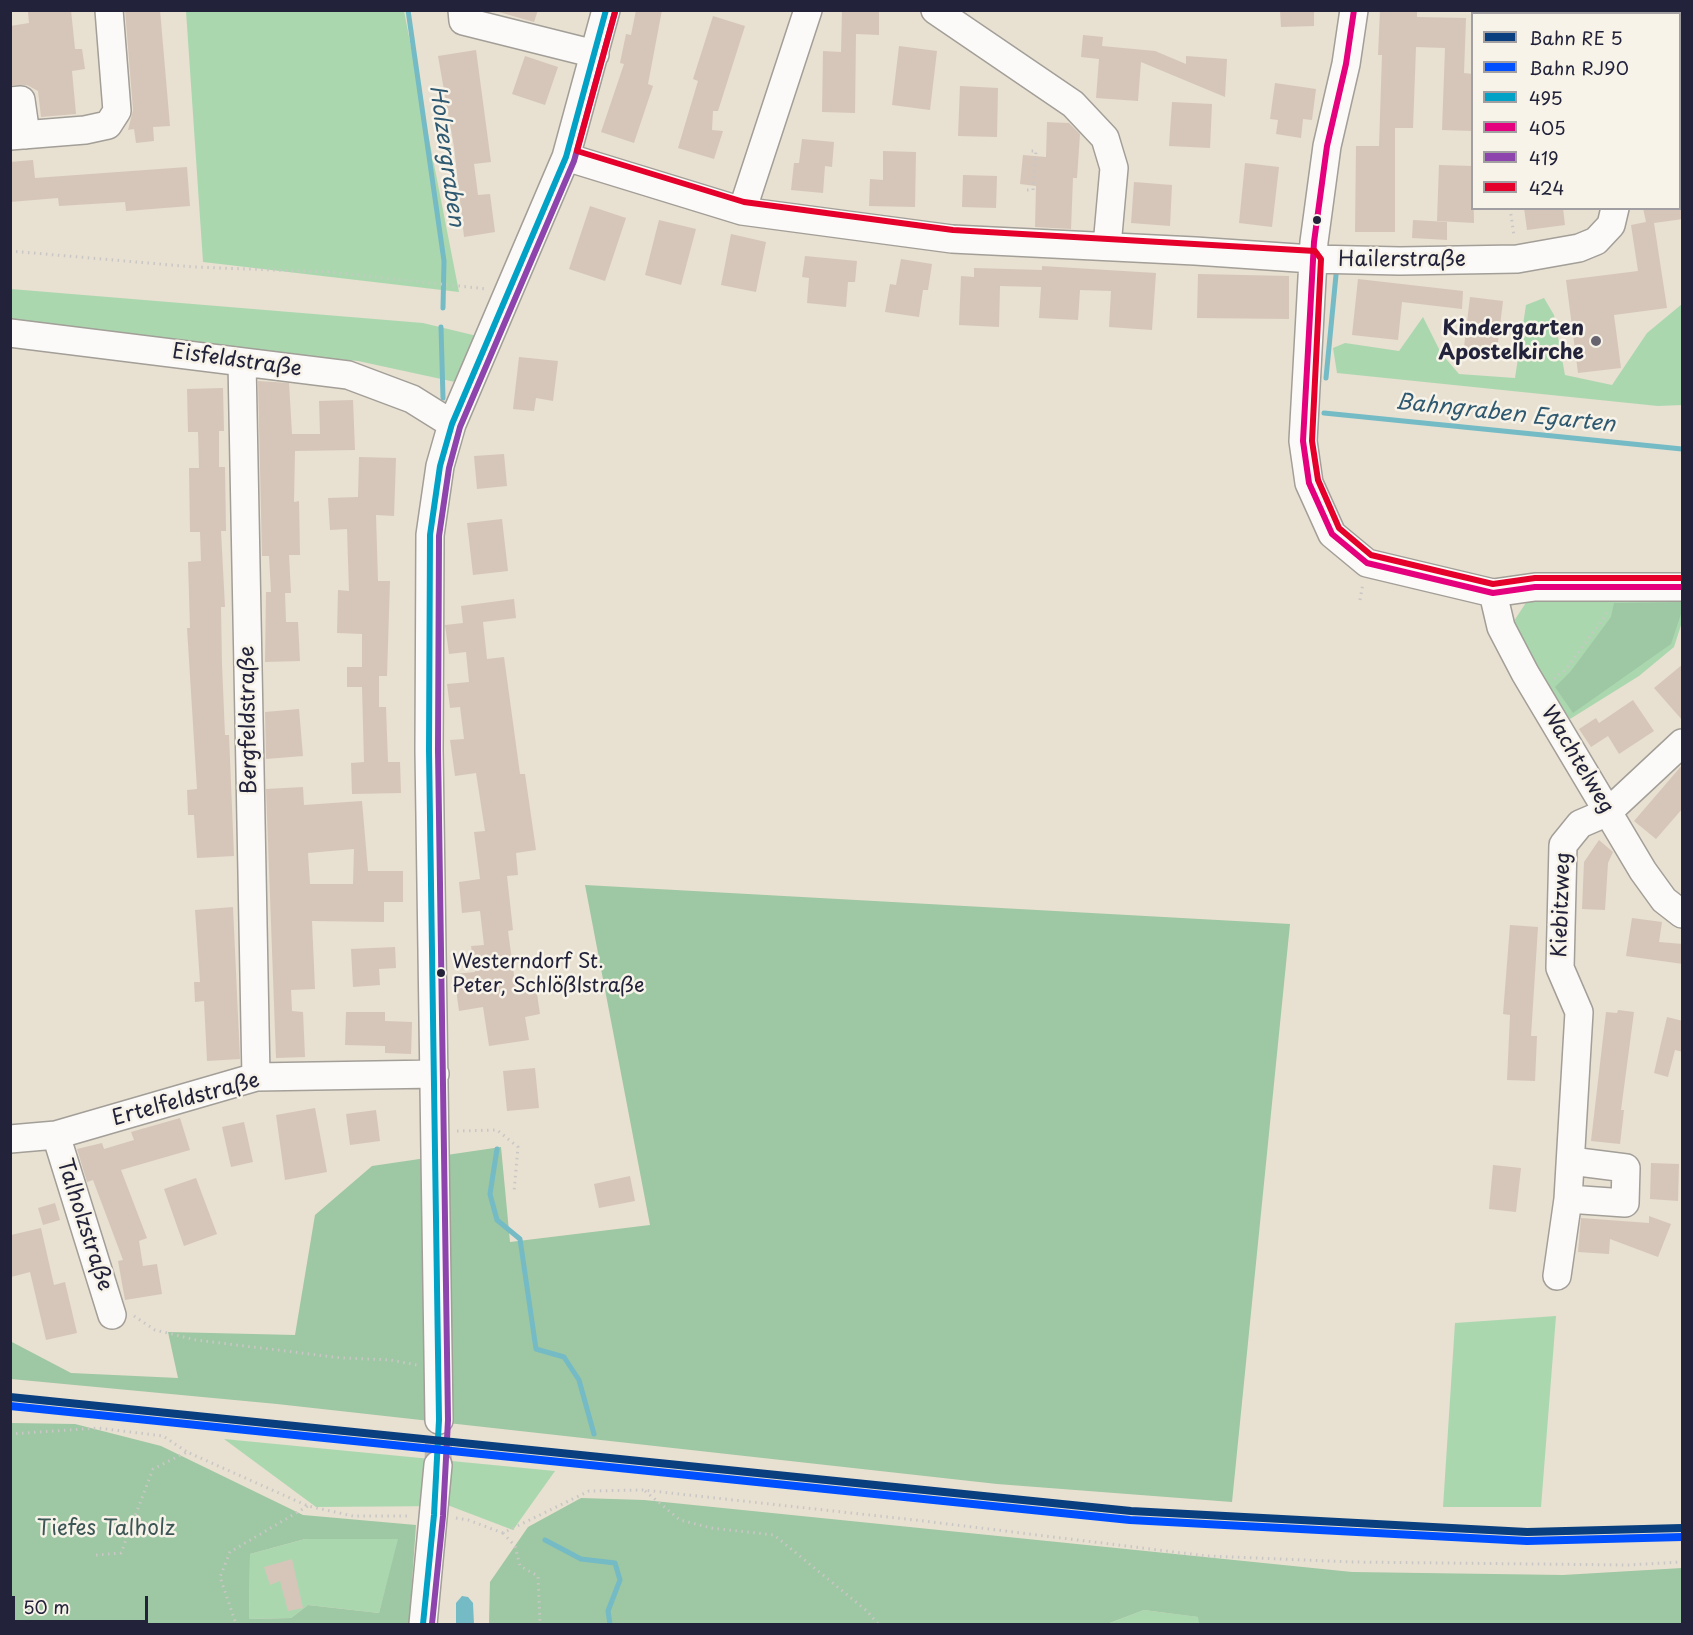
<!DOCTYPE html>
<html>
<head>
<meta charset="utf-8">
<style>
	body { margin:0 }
	#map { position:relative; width:1693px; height:1635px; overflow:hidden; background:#e8e0d1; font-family:"Playpen Sans",sans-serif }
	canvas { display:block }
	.frame { position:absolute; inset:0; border:12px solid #22223b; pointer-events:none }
	.legend { position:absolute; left:1471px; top:12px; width:210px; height:198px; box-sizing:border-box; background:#f7f3e8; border:2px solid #a29fa3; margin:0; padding:8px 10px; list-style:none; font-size:18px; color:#22223b }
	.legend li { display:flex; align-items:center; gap:12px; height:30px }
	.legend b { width:30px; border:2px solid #a29fa3 }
	.scale { position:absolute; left:12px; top:1596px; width:136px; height:27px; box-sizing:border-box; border:3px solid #22223b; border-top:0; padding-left:8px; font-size:18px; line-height:21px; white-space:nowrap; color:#22223b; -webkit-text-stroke:4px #f7f3e8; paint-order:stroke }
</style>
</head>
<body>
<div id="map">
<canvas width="1693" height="1635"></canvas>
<div class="frame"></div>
<ul class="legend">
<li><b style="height:8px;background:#093f7f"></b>Bahn RE 5</li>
<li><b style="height:8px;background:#0050ff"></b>Bahn RJ90</li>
<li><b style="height:8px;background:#02a2c7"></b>495</li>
<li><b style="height:8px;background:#e5007d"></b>405</li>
<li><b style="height:8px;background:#8e44ad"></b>419</li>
<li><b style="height:8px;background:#e4002b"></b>424</li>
</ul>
<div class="scale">50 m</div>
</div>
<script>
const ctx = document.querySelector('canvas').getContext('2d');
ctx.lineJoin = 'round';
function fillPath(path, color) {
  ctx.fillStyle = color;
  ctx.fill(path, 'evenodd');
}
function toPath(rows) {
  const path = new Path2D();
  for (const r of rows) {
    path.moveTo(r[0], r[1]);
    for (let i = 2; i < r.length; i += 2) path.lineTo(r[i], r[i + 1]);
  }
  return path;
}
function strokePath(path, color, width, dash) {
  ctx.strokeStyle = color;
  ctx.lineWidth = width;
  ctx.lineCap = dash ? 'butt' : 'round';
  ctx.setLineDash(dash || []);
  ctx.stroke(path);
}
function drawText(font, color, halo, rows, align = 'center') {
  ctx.font = font + ' "Playpen Sans",sans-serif';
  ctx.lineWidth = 5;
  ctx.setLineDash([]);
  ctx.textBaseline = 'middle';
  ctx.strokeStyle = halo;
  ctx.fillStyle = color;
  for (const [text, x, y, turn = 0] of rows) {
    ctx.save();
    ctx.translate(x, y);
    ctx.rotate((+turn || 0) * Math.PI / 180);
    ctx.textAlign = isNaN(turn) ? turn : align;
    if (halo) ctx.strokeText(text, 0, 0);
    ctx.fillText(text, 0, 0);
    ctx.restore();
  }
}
const green = toPath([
	[186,11,404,11,459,292,203,262],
	[11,289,423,323,477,336,455,382,358,361,173,344,11,323],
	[1544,298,1554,315,1565,375,1612,385,1647,333,1682,304,1682,405,1658,406,1337,373,1333,348,1345,343,1399,351,1423,317,1441,353,1459,374,1515,378,1526,305],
	[1531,595,1682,595,1682,622,1674,647,1639,676,1570,719,1510,627],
	[1556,1316,1541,1507,1443,1507,1455,1323],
	[224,1439,555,1471,513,1530,450,1506,316,1507],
	[305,1539,399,1539,379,1613,308,1605,291,1618,249,1619,250,1554],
	[1144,1610,1199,1617,1199,1624,1107,1624]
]);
const forest = toPath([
	[1682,602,1682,611,1671,644,1573,713,1555,687,1571,671,1611,617,1614,603],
	[585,885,1290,924,1232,1502,997,1484,277,1404,11,1379,10,1341,71,1373,178,1378,168,1332,295,1335,315,1215,372,1166,501,1147,510,1242,650,1225],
	[11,1423,75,1424,161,1446,303,1515,416,1525,409,1624,18,1624,10,1615],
	[305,1539,398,1539,379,1613,308,1605,291,1618,249,1619,250,1554],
	[581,1498,644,1500,1352,1572,1563,1575,1682,1568,1682,1624,1199,1624,1198,1617,1144,1610,1107,1624,489,1624,490,1582,528,1527]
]);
const water = toPath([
	[462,1596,468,1597,473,1603,474,1624,456,1624,456,1603]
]);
const stream = toPath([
	[408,10,444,261,443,308],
	[441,327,443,398],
	[1326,378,1336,275],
	[1324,413,1682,449],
	[497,1149,490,1194,497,1220,520,1239,536,1349,564,1357,579,1380,594,1434],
	[545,1540,581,1559,615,1563,620,1580,608,1611,610,1624]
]);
const building = toPath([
	[71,10,75,49,82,49,85,69,72,71,76,114,41,117,38,91,27,85,10,85,10,26,29,23,28,12],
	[125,10,160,10,170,126,153,127,154,141,136,143,134,129,128,130,133,110],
	[492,10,538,10,534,22],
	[636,10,662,10,648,84,653,86,634,143,601,132,624,64,620,63,626,34,631,35],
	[842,10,879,10,879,35,856,34,855,113,822,112,823,51,841,52],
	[1280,10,1314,10,1314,26,1281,27],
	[1380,10,1417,10,1417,17,1466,18,1464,73,1473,74,1473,131,1442,130,1445,48,1416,47,1413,128,1395,128,1395,232,1355,232,1356,146,1379,146,1382,55,1378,55],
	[713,16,745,26,718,111,713,111,712,130,723,131,714,159,678,148,698,81,693,79],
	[1083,35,1103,37,1102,46,1155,51,1186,64,1186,56,1227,59,1225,97,1141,62,1138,101,1096,98,1099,59,1081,57],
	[899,46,937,51,930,110,892,105],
	[476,50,491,162,474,164,478,195,490,194,495,232,464,237,454,147,438,56],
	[525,56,558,67,545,105,512,94],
	[1275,83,1316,89,1312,120,1303,119,1301,138,1276,134,1278,120,1270,119],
	[960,86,998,88,997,137,958,136],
	[1172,102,1212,104,1210,148,1169,146],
	[1047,122,1069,123,1080,134,1077,178,1073,178,1071,229,1035,227,1036,186,1020,184,1023,155,1046,157],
	[802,139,834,142,832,167,825,166,823,193,791,190,794,163,799,163],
	[883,151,916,152,915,207,869,206,870,179,883,180],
	[33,160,35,178,187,167,190,206,126,211,125,202,59,206,58,198,10,202,10,162],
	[1245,163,1279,167,1272,227,1239,223],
	[1439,165,1473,166,1474,223,1437,221],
	[963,175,997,176,996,208,962,207],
	[1134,182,1172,185,1170,226,1131,223],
	[590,206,626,218,605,281,569,269],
	[1524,208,1563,208,1565,225,1527,230],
	[1643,208,1683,208,1683,219,1654,223,1667,308,1614,315,1621,368,1578,373,1566,280,1638,271,1631,225,1646,222],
	[659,220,696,229,681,285,645,275],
	[1413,220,1447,222,1447,240,1412,238],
	[731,234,766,242,756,292,721,285],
	[805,256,857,261,855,282,848,282,846,307,807,303,809,278,802,277],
	[901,259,932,264,928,290,923,290,919,317,885,312,890,284,896,285],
	[1042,266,1156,273,1152,330,1109,327,1111,291,1080,290,1078,320,1039,318,1041,287,1000,286,999,327,959,325,961,276,974,277,974,268,1042,270],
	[1198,274,1289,276,1289,319,1197,318],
	[1358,279,1463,291,1462,309,1402,302,1398,340,1352,335],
	[1470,297,1503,301,1496,359,1463,355],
	[519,357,558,361,553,401,536,398,534,411,513,409],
	[258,381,289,383,292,434,320,434,319,401,353,400,355,450,295,451,294,502,299,501,300,555,289,555,291,593,285,593,286,622,298,622,300,661,265,662,266,592,271,592,269,556,262,556],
	[223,388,224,431,219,431,219,467,225,467,226,531,221,531,225,607,221,607,222,664,225,735,229,735,234,856,197,858,194,815,188,815,187,790,197,789,187,628,190,628,188,562,201,561,200,532,190,532,189,468,199,468,198,432,188,432,187,389],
	[504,454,507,486,477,489,474,456],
	[359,457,396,458,394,516,376,515,378,581,390,581,387,676,379,676,379,707,386,707,388,762,400,762,401,793,352,794,351,763,364,762,362,687,347,687,347,667,362,667,362,634,337,633,338,590,349,591,347,529,330,530,328,498,358,497],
	[502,519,508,571,473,575,467,523],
	[514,599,516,618,483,622,487,659,504,657,520,774,525,774,536,850,516,853,518,875,507,876,513,930,508,931,516,990,536,987,540,1014,525,1017,529,1040,489,1046,483,1007,459,1011,454,974,475,972,471,946,484,945,480,911,462,913,459,882,480,879,474,832,485,831,476,773,455,776,450,740,464,739,460,707,450,708,447,684,469,682,466,652,449,654,445,625,463,623,461,606],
	[1683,664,1683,721,1654,688],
	[1633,700,1654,731,1619,754,1608,736,1591,747,1579,729,1596,718,1599,723],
	[299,709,303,756,266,759,265,712],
	[1683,764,1683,808,1656,839,1634,821],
	[303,787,304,805,362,801,368,871,403,871,403,902,384,902,384,922,312,921,315,989,291,990,292,1011,303,1012,305,1057,276,1058,266,789],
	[354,849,353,884,310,884,308,853],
	[1599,840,1613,852,1608,863,1605,910,1582,909,1584,862],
	[233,907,240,1059,207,1061,204,1001,195,1002,194,982,200,982,195,910],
	[1632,918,1662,922,1659,942,1683,944,1683,964,1626,956],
	[1510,925,1538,927,1531,1036,1537,1036,1535,1081,1507,1080,1510,1015,1503,1014],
	[395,947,396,968,379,969,380,985,353,987,351,949],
	[1618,1010,1634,1012,1621,1110,1624,1110,1620,1144,1591,1141,1606,1012,1617,1013],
	[346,1012,385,1012,385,1021,412,1022,411,1054,385,1053,385,1046,345,1045],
	[1667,1017,1683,1021,1683,1052,1675,1050,1668,1077,1654,1073],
	[535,1068,539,1108,507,1111,503,1071],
	[315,1108,327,1172,285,1180,276,1115],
	[376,1110,380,1141,350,1145,346,1114],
	[180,1118,190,1150,121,1170,147,1238,139,1241,143,1266,157,1264,162,1294,125,1300,118,1261,123,1260,93,1180,87,1182,77,1149,102,1143,104,1149,134,1140,131,1132],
	[244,1122,253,1162,231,1167,222,1127],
	[1651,1163,1679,1164,1678,1201,1650,1199],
	[1493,1165,1521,1168,1516,1212,1489,1209],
	[630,1176,635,1201,599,1208,594,1184],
	[196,1178,217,1234,184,1246,164,1189],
	[55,1203,60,1220,43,1225,38,1208],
	[1649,1216,1671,1224,1658,1257,1610,1239,1609,1254,1578,1252,1581,1218,1649,1223],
	[41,1228,54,1285,65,1282,77,1333,46,1340,30,1272,11,1277,11,1235],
	[292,1559,303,1608,288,1611,280,1581,270,1585,264,1567]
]);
const minorTunnel = toPath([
	[438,1465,439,1420]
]);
const path = toPath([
	[1484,10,1485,14],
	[1504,10,1515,14],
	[1680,75,1682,76],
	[1027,190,1033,190,1036,151,1030,151],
	[1510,208,1514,236],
	[10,251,194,267,328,272,487,289],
	[1360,600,1363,583],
	[1554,679,1566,669,1606,615,1607,608],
	[457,1131,497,1130,518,1147,514,1192],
	[134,1316,155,1330,196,1340,342,1358,390,1360,417,1365],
	[10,1434,98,1428,163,1436,187,1452],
	[645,1491,680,1520,711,1528,774,1535,867,1611,878,1624],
	[456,1518,468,1520,503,1533,589,1491,643,1490,924,1521,1207,1556,1351,1562,1628,1565,1682,1562],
	[503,1533,515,1546,520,1566,538,1576,540,1624],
	[96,1555,121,1553,153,1469,187,1452,308,1506,353,1516,410,1516],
	[235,1621,220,1577,230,1552,308,1506]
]);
const minor = toPath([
	[462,10,463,21,595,54],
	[935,10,1073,104,1105,138,1114,168,1107,246],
	[1354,10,1346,64,1327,146,1314,242,1303,441,1309,483,1332,534,1367,563,1493,593,1535,587,1682,587],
	[10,101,21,100,26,135],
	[10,136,85,130,108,125,117,111,109,10],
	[566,157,742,211,952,239,1195,251,1312,259,1400,261,1517,259,1579,248,1596,241,1611,225,1615,208],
	[742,211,808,10],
	[10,333,348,375,412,399,452,424],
	[242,362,256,1077],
	[1493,593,1501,627,1525,673,1643,871,1664,900,1682,914],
	[56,1135,112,1315],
	[10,1139,56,1135,256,1077,435,1074],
	[1568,1199,1625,1203,1626,1168,1571,1161],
	[1557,1276,1568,1199,1579,1012,1560,968,1563,845,1580,824,1608,812,1682,743],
	[439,1420,429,750,430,535,440,466,452,424,566,157,606,10],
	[423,1624,438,1465]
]);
const bus1 = toPath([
	[423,1624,434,1515,439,1420,429,750,430,535,440,466,452,424,566,157,606,10]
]);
const bus2 = toPath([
	[1354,10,1346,64,1327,146,1314,242,1303,441,1309,483,1332,534,1367,563,1493,593,1535,587,1682,587]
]);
const bus3 = toPath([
	[432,1624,443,1516,448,1420,438,750,439,536,449,468,460,427,574,161,615,12]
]);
const bus4 = toPath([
	[615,12,577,151,744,202,953,230,1315,251,1321,259,1312,441,1318,480,1339,528,1371,555,1493,584,1535,578,1682,578]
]);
const rail1 = toPath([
	[10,1397,1131,1511,1527,1532,1682,1528]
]);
const rail2 = toPath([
	[10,1406,1130,1520,1527,1541,1682,1537]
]);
const markers = [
	[1317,220,5,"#22223b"],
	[1596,341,6,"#676470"],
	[441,973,5,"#22223b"]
];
const busNames = [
	["Westerndorf St.",452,962],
	["Peter, Schlößlstraße",452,986]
];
const streetNames = [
	["Hailerstraße",1402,260],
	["Eisfeldstraße",237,361,8],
	["Bergfeldstraße",249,720,-91],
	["Wachtelweg",1577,760,59],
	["Kiebitzweg",1562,905,-88],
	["Ertelfeldstraße",186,1100,-15],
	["Talholzstraße",84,1225,72]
];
const poiNames = [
	["Kindergarten",1584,329],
	["Apostelkirche",1584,353]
];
const parkNames = [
	["Tiefes Talholz",106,1529]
];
const waterNames = [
	["Holzergraben",446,156,82],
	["Bahngraben Egarten",1505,414,6]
];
fillPath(green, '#abd7af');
fillPath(forest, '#9ec7a3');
fillPath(water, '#74bbc6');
strokePath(stream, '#74bbc6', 5);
fillPath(building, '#d6c6b9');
strokePath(minorTunnel, '#c0bab3', 27, [27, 14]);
strokePath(minor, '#a29e98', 30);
strokePath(path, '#c9c7c5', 3, [1.5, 4.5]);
strokePath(minor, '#fcfaf8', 27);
strokePath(bus1, '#02a2c7', 6);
strokePath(bus2, '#e5007d', 6);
strokePath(bus3, '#8e44ad', 6);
strokePath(bus4, '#e4002b', 6);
strokePath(rail1, '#093f7f', 8);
strokePath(rail2, '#0050ff', 8);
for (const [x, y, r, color] of markers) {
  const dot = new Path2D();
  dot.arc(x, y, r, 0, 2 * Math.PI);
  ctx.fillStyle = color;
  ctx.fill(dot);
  strokePath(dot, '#f7f3e8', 2);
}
drawText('20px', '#22223b', '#f7f3e8', busNames, 'left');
drawText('21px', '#22223b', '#f7f3e8', streetNames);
drawText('bold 21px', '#22223b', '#f7f3e8', poiNames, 'right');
drawText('21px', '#3c5656', '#f7f3e8', parkNames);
drawText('italic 22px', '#2f5971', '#f7f3e8', waterNames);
</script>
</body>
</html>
